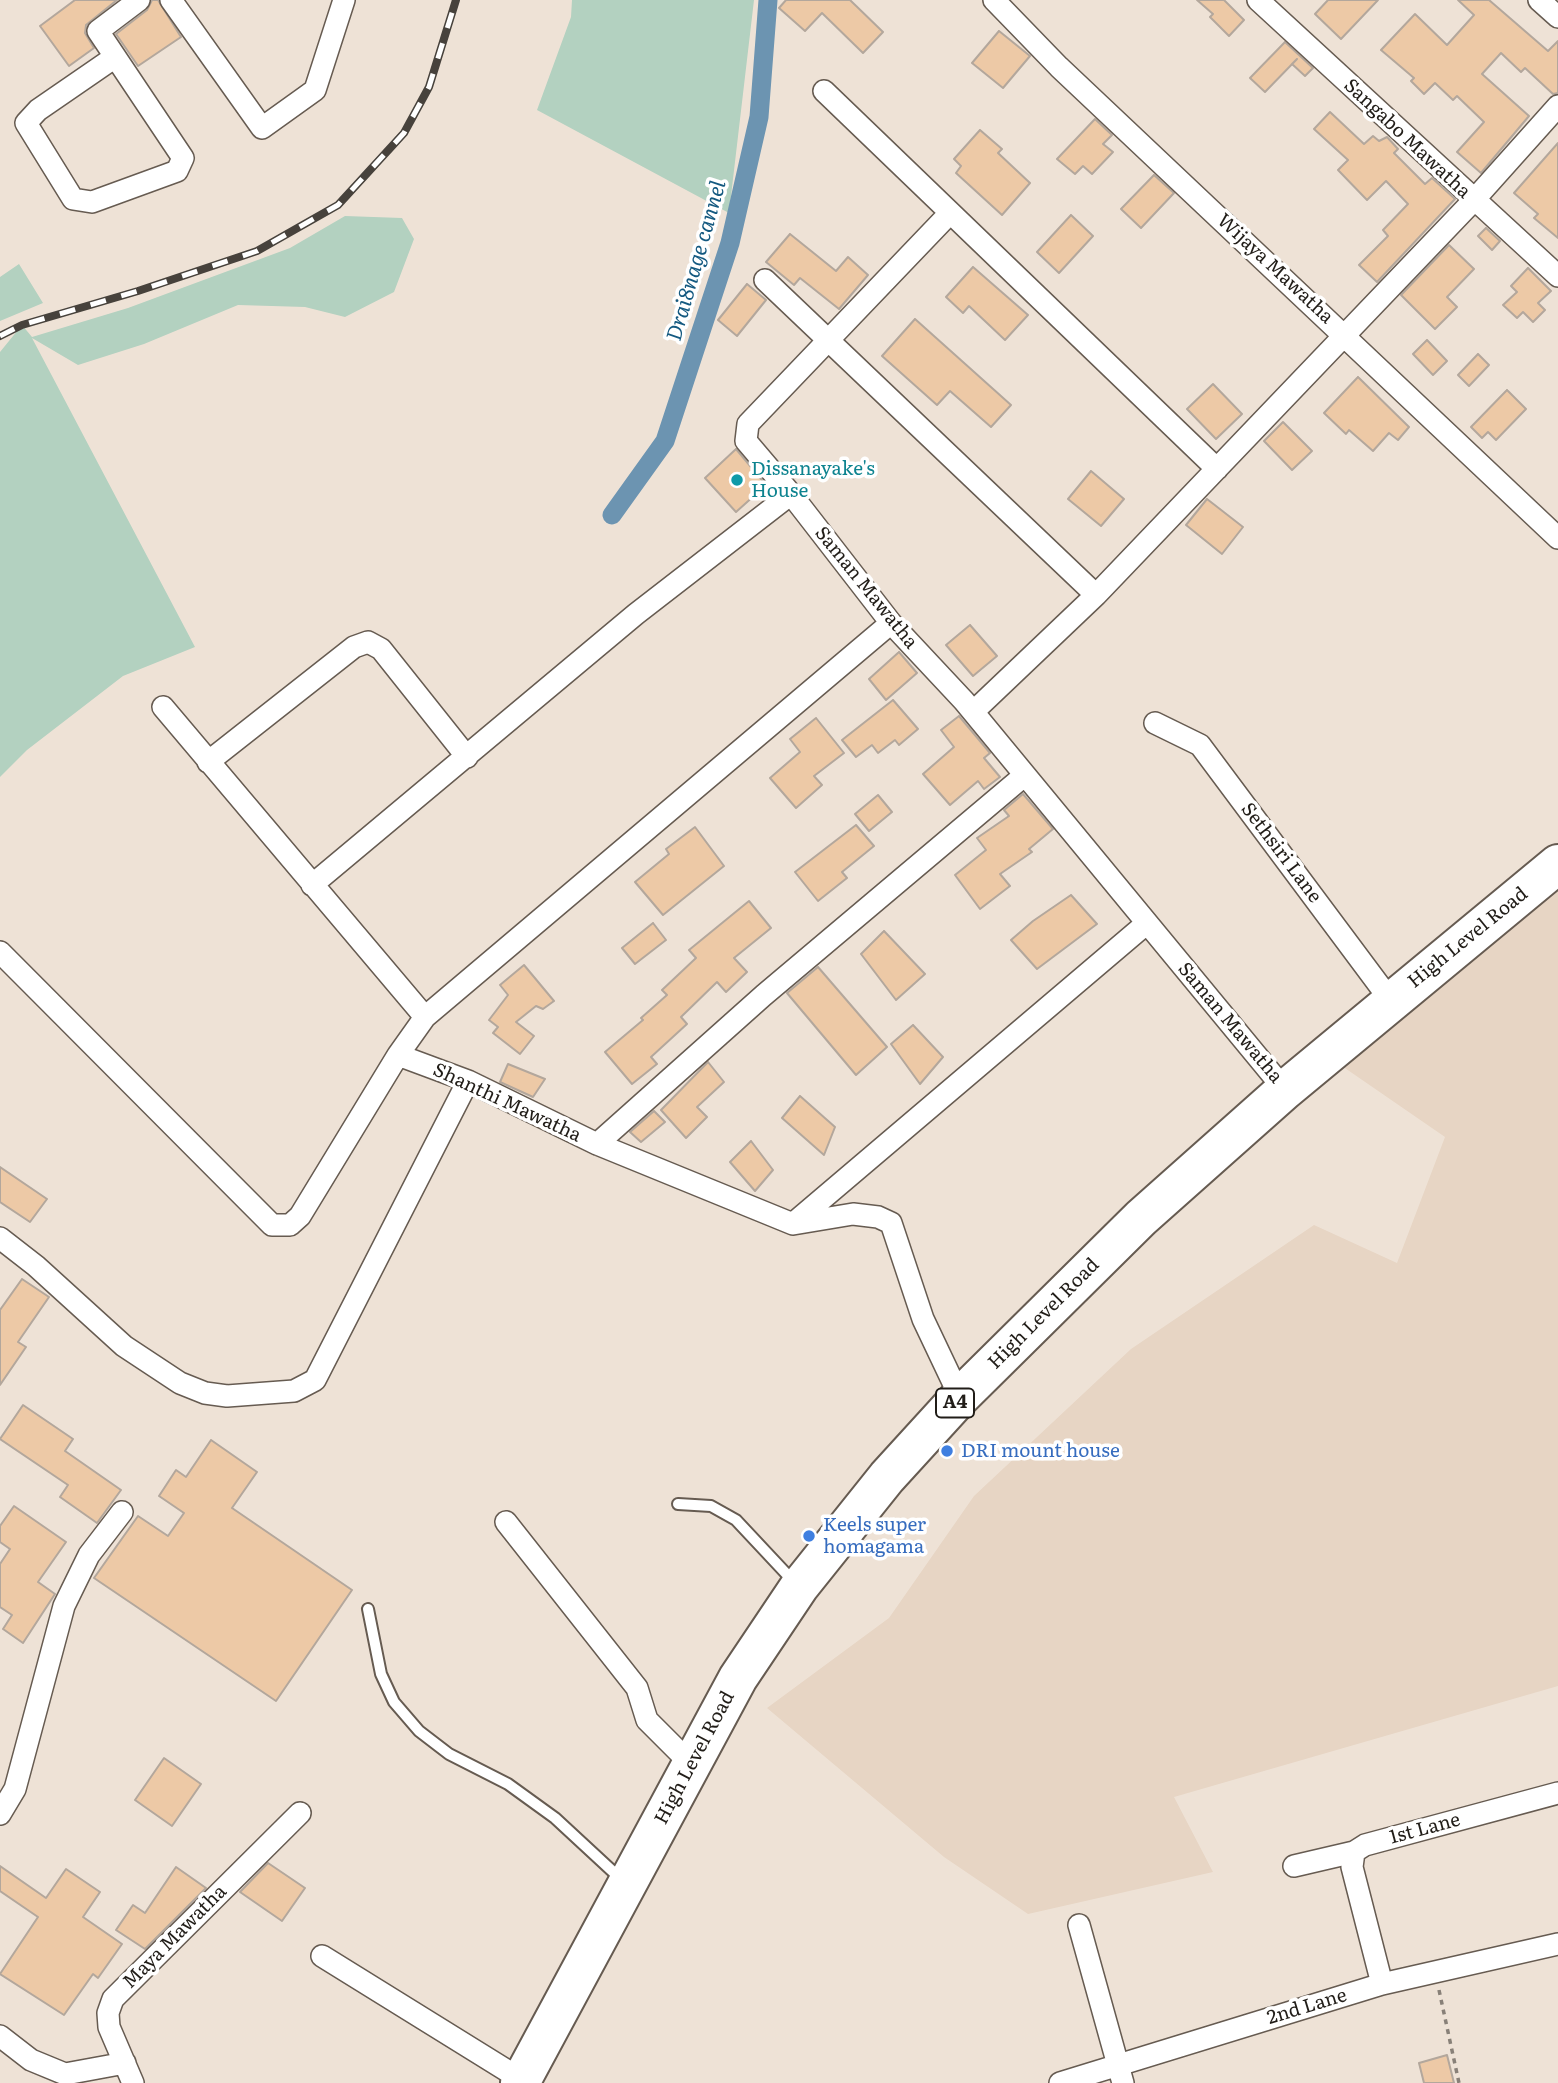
<!DOCTYPE html>
<html>
<head>
<meta charset="utf-8">
<style>
	body { margin:0 }
	canvas { display:block; background:#eee2d6 }
</style>
</head>
<body>
<canvas width="1558" height="2083"></canvas>
<script>
const ctx = document.querySelector('canvas').getContext('2d');
ctx.lineJoin = 'round';
function fillPath(path, color) {
  ctx.fillStyle = color;
  ctx.fill(path, 'evenodd');
}
function toPath(rows) {
  const path = new Path2D();
  for (const r of rows) {
    path.moveTo(r[0], r[1]);
    for (let i = 2; i < r.length; i += 2) path.lineTo(r[i], r[i + 1]);
  }
  return path;
}
function strokePath(path, color, width, dash) {
  ctx.strokeStyle = color;
  ctx.lineWidth = width;
  ctx.lineCap = dash ? 'butt' : 'round';
  ctx.setLineDash(dash || []);
  ctx.stroke(path);
}
function drawText(font, color, halo, rows, align = 'center') {
  ctx.font = font + ' Literata,serif';
  ctx.lineWidth = 7;
  ctx.setLineDash([]);
  ctx.textBaseline = 'middle';
  ctx.strokeStyle = halo;
  ctx.fillStyle = color;
  for (const [text, x, y, turn = 0] of rows) {
    ctx.save();
    ctx.translate(x, y);
    ctx.rotate((+turn || 0) * Math.PI / 180);
    ctx.textAlign = isNaN(turn) ? turn : align;
    if (halo) ctx.strokeText(text, 0, 0);
    ctx.fillText(text, 0, 0);
    ctx.restore();
  }
}
const built = toPath([
	[1558,891,1558,1686,1174,1797,1213,1872,1028,1914,944,1857,767,1708,889,1618,974,1496,1131,1349,1314,1225,1397,1263,1445,1137,1339,1064]
]);
const green = toPath([
	[572,0,754,0,729,213,537,110,571,17],
	[345,216,402,218,414,239,394,292,345,317,305,307,238,305,144,344,78,365,32,338,195,647,123,676,27,750,0,777,0,352,22,325,32,337,128,308,290,248],
	[19,264,43,303,0,321,0,277]
]);
const canal = toPath([
	[612,515,665,441,730,243,759,117,768,0]
]);
const building = toPath([
	[75,0,117,0,86,25,85,33,94,48,69,66,40,26,75,0],
	[152,0,158,0,181,37,138,66,116,34,147,10,152,0],
	[786,0,850,0,883,32,863,53,822,13,805,31,779,8,786,0],
	[1197,0,1224,0,1244,20,1229,36,1210,17,1213,14,1197,0],
	[1328,0,1378,0,1341,39,1315,14,1328,0],
	[1458,0,1489,0,1548,51,1558,41,1558,93,1553,94,1525,68,1521,72,1501,53,1482,74,1529,116,1481,173,1457,152,1484,122,1457,96,1453,100,1435,83,1424,94,1411,81,1414,78,1381,50,1415,14,1447,45,1474,15,1458,0],
	[999,31,1030,56,1003,88,972,63,999,31],
	[1285,42,1313,68,1305,76,1292,64,1297,59,1265,92,1250,78,1285,42],
	[1330,112,1364,144,1373,136,1379,141,1387,137,1398,149,1394,153,1425,184,1432,178,1455,199,1377,282,1359,265,1388,236,1383,230,1408,204,1386,181,1367,200,1338,170,1348,160,1314,129,1330,112],
	[1095,119,1112,135,1103,144,1113,152,1092,174,1083,166,1075,174,1057,159,1095,119],
	[980,130,1002,149,998,153,1030,183,1002,215,956,173,961,166,954,159,980,130],
	[1558,143,1558,238,1534,218,1538,214,1514,193,1558,143],
	[1154,175,1174,193,1141,228,1121,209,1154,175],
	[1071,215,1093,236,1059,273,1037,252,1071,215],
	[1486,228,1500,241,1492,250,1478,236,1486,228],
	[790,234,836,271,848,257,868,275,839,309,800,278,794,285,766,262,790,234],
	[1449,245,1474,269,1447,297,1457,307,1435,329,1401,295,1449,245],
	[973,267,1028,315,1005,340,969,306,963,313,946,297,973,267],
	[1528,268,1551,291,1538,303,1545,310,1533,322,1523,312,1517,318,1503,305,1517,292,1511,286,1528,268],
	[747,284,766,300,737,336,718,320,747,284],
	[915,319,1011,405,991,427,950,391,937,405,882,356,915,319],
	[1427,340,1447,361,1433,375,1413,354,1427,340],
	[1478,354,1489,365,1469,386,1458,375,1478,354],
	[1358,377,1409,427,1398,440,1389,433,1373,451,1349,430,1346,434,1324,413,1358,377],
	[1213,384,1242,414,1216,439,1187,409,1213,384],
	[1507,390,1526,409,1496,440,1488,432,1482,438,1471,427,1507,390],
	[1283,422,1312,451,1292,470,1264,441,1283,422],
	[736,449,766,485,736,512,705,478,736,449],
	[1091,471,1124,499,1101,526,1068,499,1091,471],
	[1207,499,1243,527,1222,554,1186,525,1207,499],
	[970,625,997,656,973,676,946,645,970,625],
	[899,652,917,673,886,700,869,679,899,652],
	[893,700,918,729,899,745,895,740,878,753,872,745,856,757,842,740,893,700],
	[959,716,990,753,984,758,1000,777,984,789,978,781,950,805,923,774,954,747,941,730,959,716],
	[816,718,844,753,814,776,822,785,796,808,770,778,800,752,790,739,816,718],
	[1023,794,1053,829,1029,849,1032,852,1000,874,1010,886,980,909,955,875,986,850,977,838,1009,816,1004,810,1023,794],
	[878,795,892,812,869,831,855,814,878,795],
	[856,825,874,846,842,872,847,878,818,901,795,872,856,825],
	[695,827,724,866,663,915,635,882,669,854,666,849,695,827],
	[1071,895,1097,924,1037,969,1011,940,1033,921,1071,895],
	[749,901,771,928,734,958,747,972,726,992,717,982,681,1017,687,1024,651,1057,657,1064,632,1084,605,1052,643,1020,641,1018,667,995,662,990,696,958,689,950,749,901],
	[653,923,666,940,635,964,622,948,653,923],
	[884,931,925,974,896,1000,861,954,884,931],
	[524,965,554,1001,543,1009,536,1006,516,1022,534,1036,520,1054,493,1033,498,1027,489,1020,508,995,500,985,524,965],
	[818,967,887,1047,856,1075,787,993,818,967],
	[913,1025,943,1057,920,1084,891,1044,913,1025],
	[708,1062,724,1082,697,1107,707,1117,686,1138,661,1110,708,1062],
	[508,1064,545,1079,533,1097,500,1082,508,1064],
	[800,1096,835,1127,824,1155,782,1118,800,1096],
	[654,1111,665,1122,641,1142,630,1132,654,1111],
	[751,1141,773,1170,755,1191,730,1162,751,1141],
	[0,1167,47,1199,30,1222,0,1202,0,1167],
	[22,1279,49,1297,18,1342,26,1347,0,1385,0,1310,22,1279],
	[23,1405,73,1439,65,1451,121,1490,97,1523,60,1497,68,1485,0,1439,23,1405],
	[211,1440,257,1472,232,1508,352,1590,276,1701,94,1578,138,1516,168,1536,184,1513,159,1496,176,1470,186,1477,211,1440],
	[14,1506,66,1542,38,1582,55,1594,23,1643,3,1629,12,1615,0,1607,0,1564,10,1549,0,1542,0,1526,14,1506],
	[164,1758,201,1784,172,1826,135,1800,164,1758],
	[268,1863,305,1888,282,1921,240,1892,268,1863],
	[0,1866,46,1898,66,1869,100,1892,83,1917,122,1944,98,1978,93,1974,64,2015,0,1974,38,1917,0,1891,0,1866],
	[176,1867,206,1888,145,1949,116,1930,133,1905,145,1913,176,1867],
	[1447,2055,1454,2083,1424,2083,1419,2063,1447,2055]
]);
const path = toPath([
	[1439,1990,1459,2083]
]);
const lane = toPath([
	[678,1504,711,1506,736,1520,795,1583],
	[368,1609,381,1674,394,1702,419,1731,449,1754,508,1784,555,1818,622,1880]
]);
const street = toPath([
	[171,0,262,128,315,90,344,0],
	[994,0,1059,67,1558,538],
	[1258,0,1558,276],
	[1539,0,1558,17],
	[115,57,38,110,26,123,73,199,92,202,177,171,183,158,98,31,139,0],
	[824,91,1217,469],
	[765,280,1096,595],
	[791,494,746,441,748,424,950,213],
	[163,707,425,1017],
	[973,712,1096,595,1473,201,1558,106],
	[1155,723,1200,745,1391,1001],
	[208,762,354,647,368,642,381,649,467,757],
	[312,885,636,614,791,494,891,623,964,701,1285,1090],
	[0,952,272,1225,290,1225,300,1216,398,1055,468,1081,597,1144,793,1224,853,1214,878,1217,891,1223,923,1319,960,1397],
	[398,1055,425,1017,891,623],
	[597,1144,764,995,1025,775],
	[795,1222,1147,923],
	[0,1238,36,1266,124,1346,180,1383,205,1393,227,1396,294,1391,315,1380,468,1081],
	[506,1522,637,1688,647,1720,692,1765],
	[0,1814,15,1789,64,1606,89,1555,122,1512],
	[1354,1852,1352,1867,1382,1984],
	[1294,1866,1354,1852,1365,1845,1558,1793],
	[1079,1925,1123,2083],
	[322,1956,522,2080],
	[0,2036,31,2060,65,2074,125,2063],
	[133,2083,109,2027,108,2013,113,1999,300,1813],
	[1060,2083,1382,1984,1558,1944]
]);
const highway = toPath([
	[520,2083,738,1678,799,1587,887,1477,960,1397,1141,1218,1285,1090,1558,864]
]);
const rail = toPath([
	[0,336,22,325,138,291,257,251,338,205,404,133,429,87,456,0]
]);
const markers = [
	[737,480,7,"#0f9aa8"],
	[947,1451,7,"#3f7fe0"],
	[809,1536,7,"#3f7fe0"]
];
const shields = [
	[955,1403,38]
];
const shieldNames = [
	["A4",955,1403]
];
const streetNames = [
	["Sangabo Mawatha",1407,139,43],
	["Wijaya Mawatha",1275,269,43],
	["Saman Mawatha",866,588,51],
	["Sethsiri Lane",1281,853,53],
	["High Level Road",1468,938,-39],
	["Saman Mawatha",1230,1023,50],
	["Shanthi Mawatha",507,1103,25],
	["High Level Road",1044,1314,-45],
	["High Level Road",695,1758,-62],
	["1st Lane",1425,1829,-15],
	["Maya Mawatha",175,1937,-45],
	["2nd Lane",1307,2007,-17]
];
const cultureNames = [
	["Dissanayake's",751,469],
	["House",751,491]
];
const shopNames = [
	["DRI mount house",961,1451],
	["Keels super",823,1525],
	["homagama",823,1547]
];
const waterNames = [
	["Drai8nage cannel",697,261,-74]
];
fillPath(built, '#e7d5c4');
fillPath(green, '#b3d1c0');
strokePath(canal, '#6c94b1', 19);
fillPath(building, '#edc9a6');
strokePath(building, '#b3a79c', 2);
strokePath(lane, '#665b51', 14);
strokePath(street, '#665b51', 24);
strokePath(highway, '#665b51', 42);
strokePath(path, '#888078', 3.5, [5, 5]);
strokePath(lane, '#fff', 10);
strokePath(street, '#fff', 21);
strokePath(highway, '#fff', 38);
strokePath(rail, '#47423c', 8);
strokePath(rail, '#fff', 5, [16]);
for (const [x, y, r, color] of markers) {
  const dot = new Path2D();
  dot.arc(x, y, r, 0, 2 * Math.PI);
  ctx.fillStyle = color;
  ctx.fill(dot);
  strokePath(dot, '#fff', 2.5);
}
for (const [x, y, w] of shields) {
  const box = new Path2D();
  box.roundRect(x - w / 2, y - 14.5, w, 29, 5);
  ctx.fillStyle = '#fff';
  ctx.fill(box);
  strokePath(box, '#211d18', 2);
}
drawText('bold 18px', '#211d18', null, shieldNames);
drawText('19px', '#211d18', '#fff', streetNames);
drawText('19px', '#0d838f', '#fff', cultureNames, 'left');
drawText('19px', '#366cbe', '#fff', shopNames, 'left');
drawText('italic 21px', '#145980', '#fff', waterNames);
</script>
</body>
</html>
